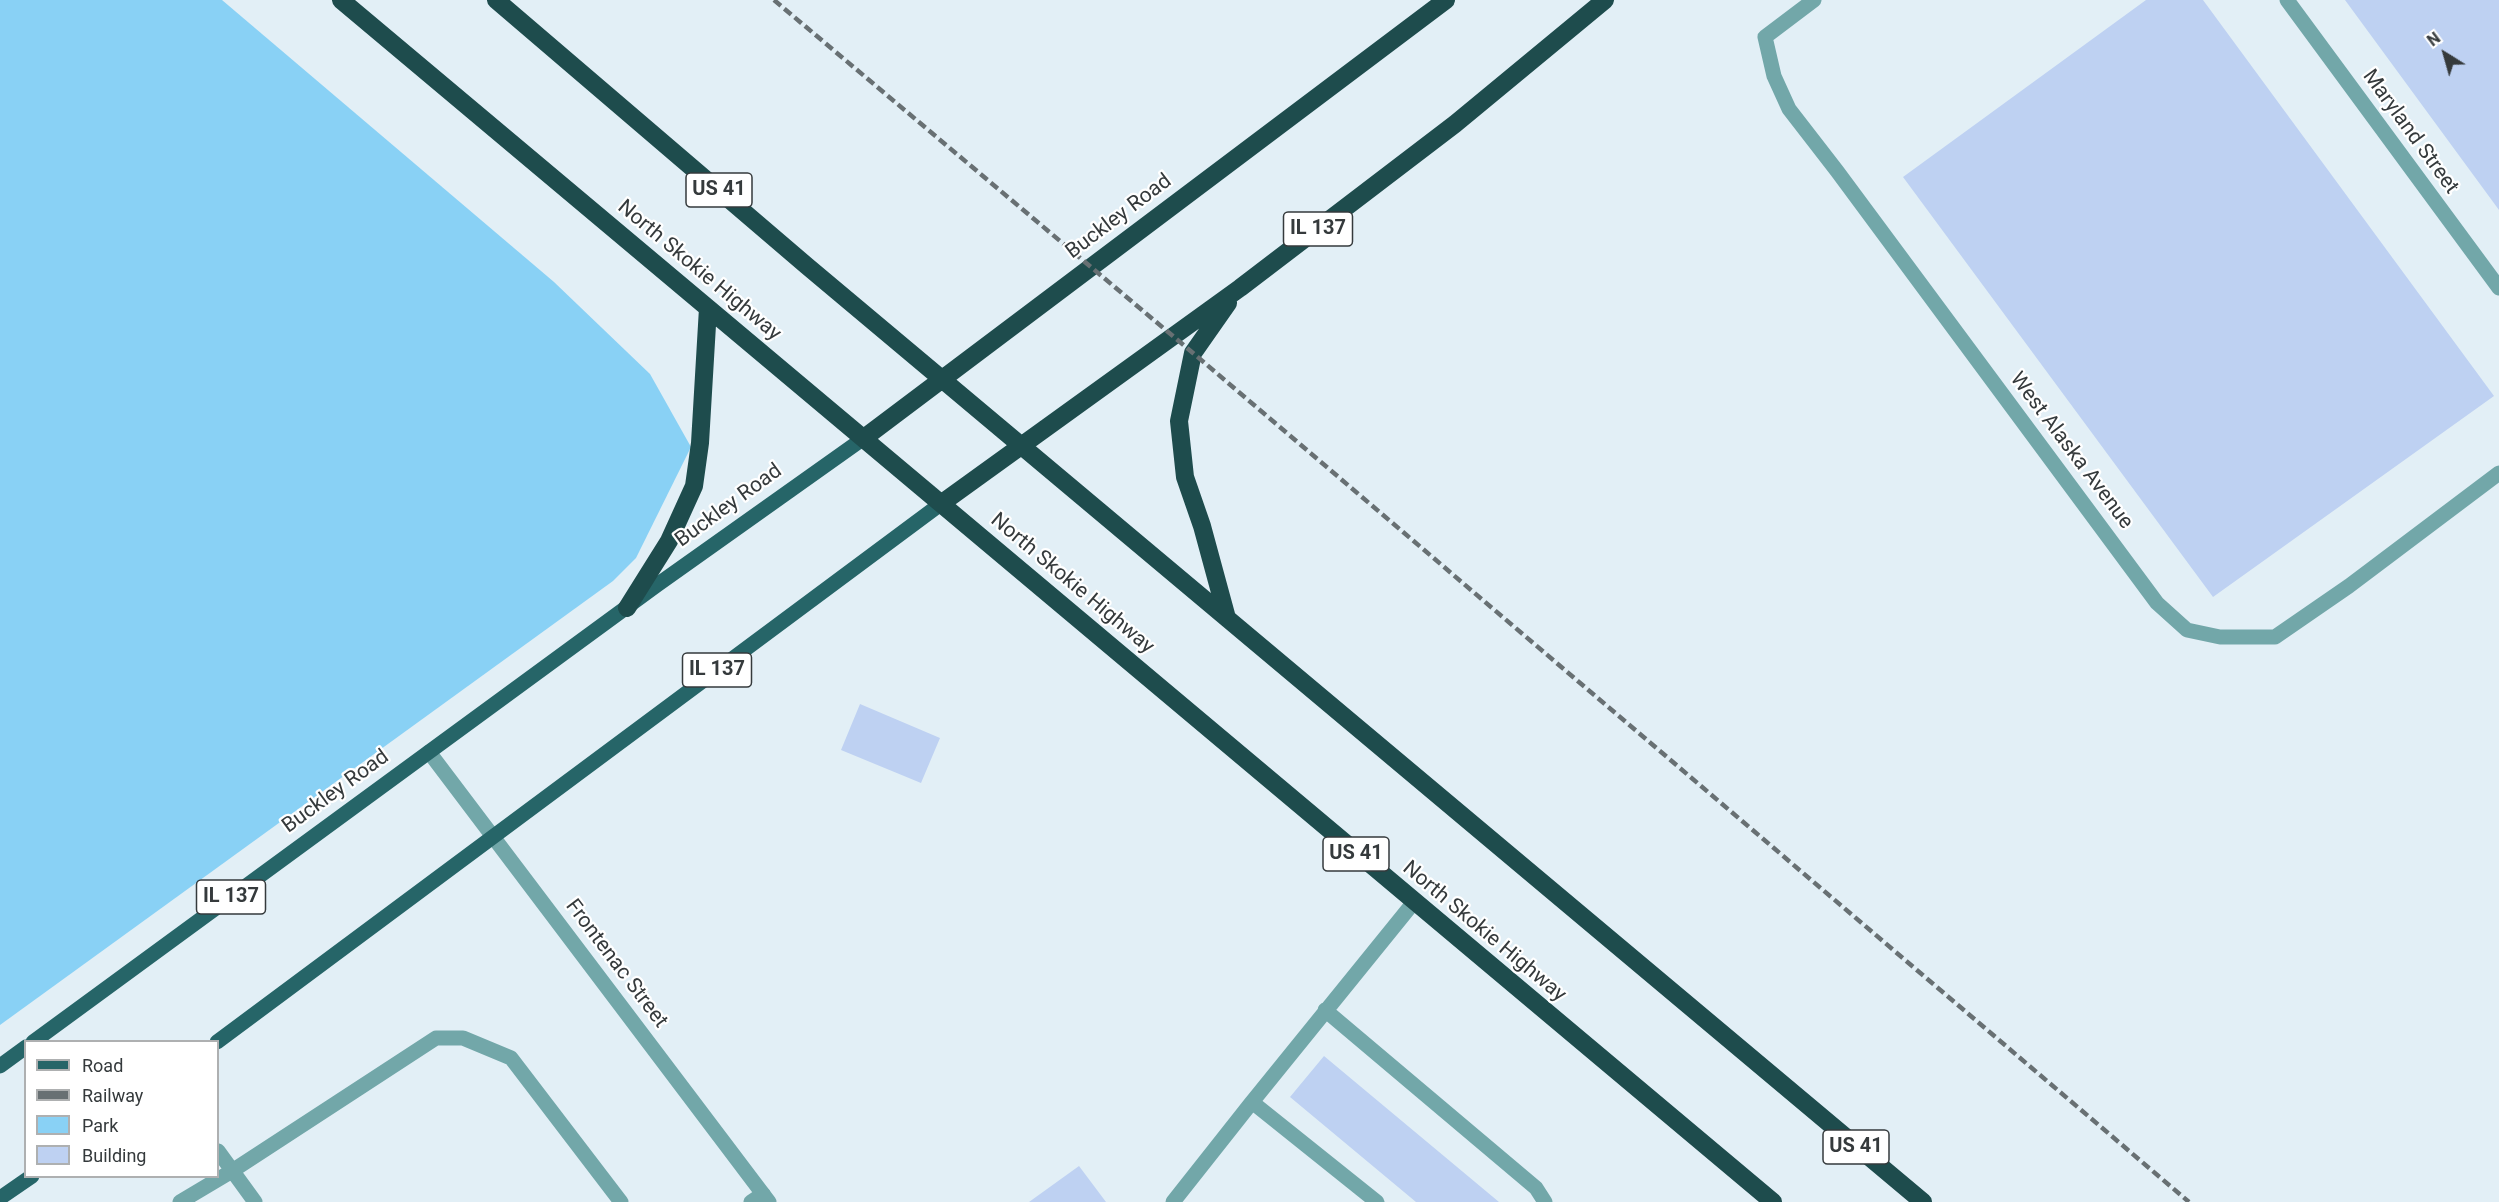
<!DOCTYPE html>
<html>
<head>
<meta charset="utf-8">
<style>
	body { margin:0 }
	#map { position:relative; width:2499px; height:1202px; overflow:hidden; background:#e2eff6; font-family:Roboto,sans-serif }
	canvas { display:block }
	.legend { position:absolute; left:24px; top:1040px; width:195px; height:138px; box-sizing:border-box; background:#fff; border:2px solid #aeb0b1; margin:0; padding:8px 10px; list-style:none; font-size:18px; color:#353a3c }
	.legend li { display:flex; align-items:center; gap:12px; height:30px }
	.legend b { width:30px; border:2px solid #aeb0b1 }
	.north { position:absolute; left:2415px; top:24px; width:60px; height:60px; -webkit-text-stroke:4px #fff; paint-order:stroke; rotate:323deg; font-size:16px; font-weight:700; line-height:24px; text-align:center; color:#353a3c }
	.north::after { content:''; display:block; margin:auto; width:21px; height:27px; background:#353a3c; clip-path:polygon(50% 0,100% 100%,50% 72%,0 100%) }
</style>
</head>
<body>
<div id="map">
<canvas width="2499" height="1202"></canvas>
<ul class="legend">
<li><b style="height:8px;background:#266568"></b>Road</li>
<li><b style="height:8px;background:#687073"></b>Railway</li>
<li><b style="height:16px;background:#89d1f5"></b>Park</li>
<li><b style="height:16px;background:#bed1f2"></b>Building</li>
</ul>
<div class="north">N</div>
</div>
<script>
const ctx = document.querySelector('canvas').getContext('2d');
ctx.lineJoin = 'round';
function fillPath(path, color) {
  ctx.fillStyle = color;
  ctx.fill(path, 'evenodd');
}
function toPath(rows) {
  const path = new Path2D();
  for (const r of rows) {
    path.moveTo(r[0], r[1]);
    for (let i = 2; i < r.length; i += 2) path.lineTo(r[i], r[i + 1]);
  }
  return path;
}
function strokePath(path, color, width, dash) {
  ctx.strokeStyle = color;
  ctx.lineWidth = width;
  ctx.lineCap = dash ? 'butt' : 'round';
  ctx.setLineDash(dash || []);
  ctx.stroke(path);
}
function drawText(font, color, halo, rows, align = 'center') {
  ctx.font = font + ' Roboto,sans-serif';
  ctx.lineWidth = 4.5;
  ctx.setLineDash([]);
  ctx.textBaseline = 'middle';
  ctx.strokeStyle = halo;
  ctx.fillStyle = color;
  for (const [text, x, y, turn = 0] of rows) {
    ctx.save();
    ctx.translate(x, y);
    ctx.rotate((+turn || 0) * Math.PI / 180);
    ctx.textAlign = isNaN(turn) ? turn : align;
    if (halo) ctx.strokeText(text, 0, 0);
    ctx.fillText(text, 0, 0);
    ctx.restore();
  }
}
const green = toPath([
	[0,0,222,0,554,282,650,374,691,447,636,558,613,581,0,1025]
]);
const building = toPath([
	[2146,0,2203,0,2494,396,2213,597,1903,177],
	[2345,0,2499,0,2499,210],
	[860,704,940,738,921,783,841,750],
	[1324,1056,1499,1202,1416,1202,1290,1097],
	[1079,1166,1106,1202,1029,1202]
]);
const lane = toPath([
	[1814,0,1765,37,1774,76,1789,109,1837,171,2157,603,2187,630,2220,637,2275,637,2349,586,2499,473],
	[2287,0,2499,288],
	[1325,1010,1536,1188,1545,1202],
	[218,1151,255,1202],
	[180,1202,232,1171,436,1038,463,1038,511,1058,621,1202],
	[751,1202,763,1194],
	[1173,1202,1252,1102],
	[1377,1202,1252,1102,1414,902]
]);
const street = toPath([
	[429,752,769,1202]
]);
const primary = toPath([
	[33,1042,657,585,864,438],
	[217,1042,942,503],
	[0,1066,26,1047],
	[0,1198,32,1176]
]);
const highway = toPath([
	[341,0,1773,1202],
	[496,0,807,266,1923,1202],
	[864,438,1446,0],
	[942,503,1240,288,1455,124,1605,0],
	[627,608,669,541,694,486,700,443,708,308],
	[1227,618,1202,526,1185,477,1179,421,1193,353,1228,303]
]);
const rail = toPath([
	[774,0,1193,353,2189,1202]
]);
const shields = [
	[719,190,66],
	[1318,229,69],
	[717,670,69],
	[1356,854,66],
	[231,897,69],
	[1856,1147,66]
];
const shieldNames = [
	["US 41",719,190],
	["IL 137",1318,229],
	["IL 137",717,670],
	["US 41",1356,854],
	["IL 137",231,897],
	["US 41",1856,1147]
];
const streetNames = [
	["Maryland Street",2410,132,54],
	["Buckley Road",1119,217,-37],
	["North Skokie Highway",699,271,40],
	["West Alaska Avenue",2071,451,53],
	["Buckley Road",729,506,-36],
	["North Skokie Highway",1072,584,40],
	["Buckley Road",336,792,-36],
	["North Skokie Highway",1484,932,40],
	["Frontenac Street",616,964,53]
];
fillPath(green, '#89d1f5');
fillPath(building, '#bed1f2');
strokePath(lane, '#72a7a9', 15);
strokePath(street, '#72a7a9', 15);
strokePath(primary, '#266568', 15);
strokePath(highway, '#1e4c4d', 18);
strokePath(rail, '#687073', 4.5, [9, 4.5]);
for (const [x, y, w] of shields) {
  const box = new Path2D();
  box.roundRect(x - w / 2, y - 17, w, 34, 4.5);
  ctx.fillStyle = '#fff';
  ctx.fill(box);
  strokePath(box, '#353a3c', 1.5);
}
drawText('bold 20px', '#353a3c', null, shieldNames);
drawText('21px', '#353a3c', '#fff', streetNames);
</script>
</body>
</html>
